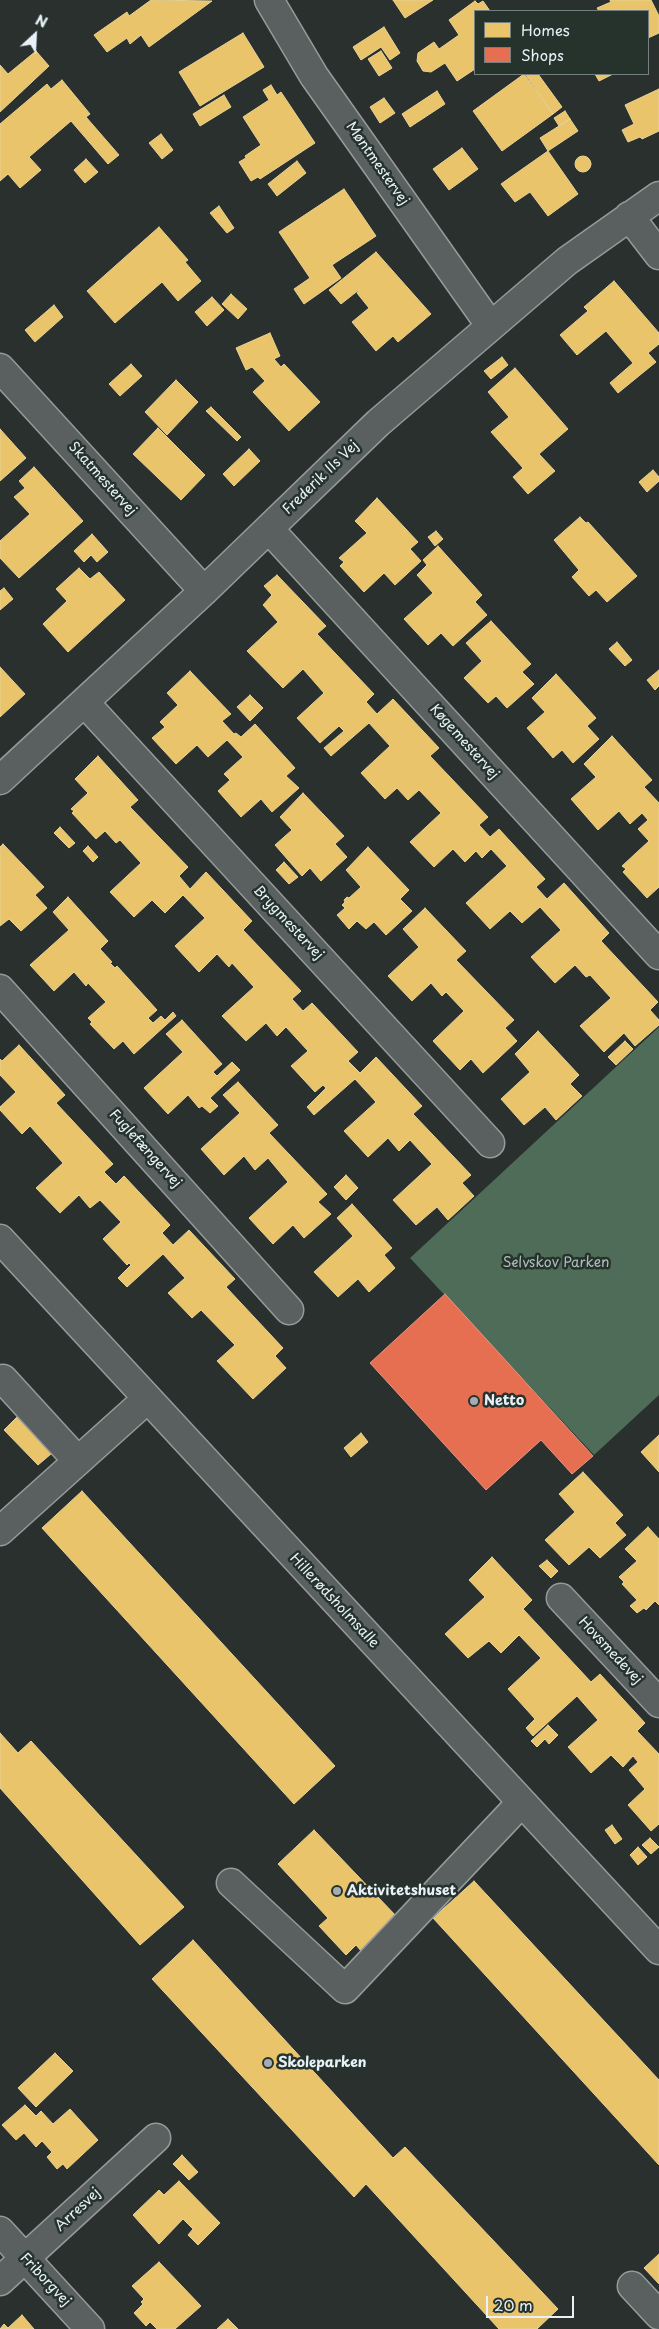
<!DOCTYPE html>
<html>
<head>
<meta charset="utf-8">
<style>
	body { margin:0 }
	#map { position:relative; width:659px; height:2329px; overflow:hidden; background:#29302d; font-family:"Playpen Sans",sans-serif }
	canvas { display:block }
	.legend { position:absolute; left:474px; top:10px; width:175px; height:65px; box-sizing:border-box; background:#26332d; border:1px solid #747f7e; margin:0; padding:6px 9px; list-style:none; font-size:15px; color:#e8f1f8 }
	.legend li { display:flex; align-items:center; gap:10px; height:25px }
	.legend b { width:25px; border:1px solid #747f7e }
	.north { position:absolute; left:10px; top:10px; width:50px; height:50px; -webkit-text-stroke:4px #26332d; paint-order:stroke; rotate:25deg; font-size:14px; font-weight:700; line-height:20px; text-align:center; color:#e8f1f8 }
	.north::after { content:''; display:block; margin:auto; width:18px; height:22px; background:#e8f1f8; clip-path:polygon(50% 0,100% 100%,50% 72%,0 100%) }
	.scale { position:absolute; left:486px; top:2296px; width:88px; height:22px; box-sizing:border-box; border:2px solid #e8f1f8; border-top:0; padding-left:6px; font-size:15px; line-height:18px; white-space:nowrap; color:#e8f1f8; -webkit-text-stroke:4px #26332d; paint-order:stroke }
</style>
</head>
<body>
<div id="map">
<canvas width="659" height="2329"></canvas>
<ul class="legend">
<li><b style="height:14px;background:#e9c46a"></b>Homes</li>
<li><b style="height:14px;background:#e76f51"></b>Shops</li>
</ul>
<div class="north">N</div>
<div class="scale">20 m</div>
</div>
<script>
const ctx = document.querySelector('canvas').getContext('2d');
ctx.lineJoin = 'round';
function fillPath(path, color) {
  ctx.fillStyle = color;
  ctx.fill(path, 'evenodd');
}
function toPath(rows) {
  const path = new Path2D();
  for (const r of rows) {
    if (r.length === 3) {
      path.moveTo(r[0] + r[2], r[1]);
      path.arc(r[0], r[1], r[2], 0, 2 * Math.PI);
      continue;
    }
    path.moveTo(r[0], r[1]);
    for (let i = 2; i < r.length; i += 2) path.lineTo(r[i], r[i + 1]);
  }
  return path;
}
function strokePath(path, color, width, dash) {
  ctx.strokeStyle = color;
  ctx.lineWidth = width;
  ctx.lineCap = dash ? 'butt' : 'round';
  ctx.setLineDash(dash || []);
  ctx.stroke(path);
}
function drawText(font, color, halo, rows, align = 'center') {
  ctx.font = font + ' "Playpen Sans",sans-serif';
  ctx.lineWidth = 5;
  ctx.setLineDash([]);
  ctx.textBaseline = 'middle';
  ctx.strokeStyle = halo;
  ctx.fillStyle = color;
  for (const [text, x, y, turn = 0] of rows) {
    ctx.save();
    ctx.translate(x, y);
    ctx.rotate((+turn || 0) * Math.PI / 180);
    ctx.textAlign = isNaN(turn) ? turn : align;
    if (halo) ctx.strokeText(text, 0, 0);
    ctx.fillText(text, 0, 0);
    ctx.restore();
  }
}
const green = toPath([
	[659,1027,659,1395,594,1455,410,1258]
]);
const homes = toPath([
	[151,0,212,1,149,47,141,35,130,44,127,38,107,52,94,35,127,12,129,16,151,0],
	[393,0,433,0,405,18,393,0],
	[610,0,651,0,659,16,659,33,648,38,648,11,599,11,597,8,611,2,610,0],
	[475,1,478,4,483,1,490,11,475,11,475,69,457,81,445,63,431,72,423,71,417,61,418,53,434,42,439,49,459,35,449,20,475,1],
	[384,27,400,53,390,60,381,47,361,60,353,47,384,27],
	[243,33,264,67,200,106,179,72,243,33],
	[36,51,49,66,0,112,0,65,8,74,36,51],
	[381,51,392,68,379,76,368,59,381,51],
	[524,74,553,114,502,151,473,111,524,74],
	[528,74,538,74,562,107,553,114,526,75,528,74],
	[595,74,613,74,599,81,595,74],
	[62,80,90,114,86,117,119,155,108,164,71,121,29,157,41,170,20,188,8,174,0,181,0,124,47,84,51,89,62,80],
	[271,85,277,95,281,92,315,143,260,179,258,177,251,181,239,162,246,158,245,156,261,145,243,117,269,100,263,90,271,85],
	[659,89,659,131,642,139,640,137,628,142,622,130,634,124,625,105,659,89],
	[437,91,445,104,410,127,402,114,437,91],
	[224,95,231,107,200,126,193,114,224,95],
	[384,98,395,113,380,123,370,107,384,98],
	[565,111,570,119,559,126,554,118,565,111],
	[570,119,578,131,548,151,540,138,570,119],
	[161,134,173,150,162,159,149,143,161,134],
	[462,148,478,169,449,190,433,169,462,148],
	[548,151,578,194,548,216,530,192,515,202,501,184,548,151],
	[583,164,8],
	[86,159,98,172,85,183,74,170,86,159],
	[297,161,306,173,277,196,268,184,297,161],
	[344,189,376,236,332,265,341,278,304,304,294,289,310,278,279,232,344,189],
	[219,206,234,228,227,233,210,213,219,206],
	[159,227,188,260,185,262,201,281,178,301,162,282,115,323,87,291,159,227],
	[376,252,431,314,398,342,393,336,376,351,352,322,369,308,357,293,360,289,341,304,329,290,376,252],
	[614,281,659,333,659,344,648,353,656,362,618,393,610,383,633,363,606,331,577,355,560,335,588,311,584,307,614,281],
	[231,294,247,309,238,319,222,304,231,294],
	[212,297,224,310,207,326,195,312,212,297],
	[54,305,63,317,35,342,25,330,54,305],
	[270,333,280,356,274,359,281,367,284,364,320,402,289,431,253,392,265,381,252,367,246,370,236,348,270,333],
	[502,357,508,365,491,379,484,371,502,357],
	[131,364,142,376,120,396,109,384,131,364],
	[515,368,568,429,539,454,555,471,528,494,513,477,523,468,491,432,509,417,488,392,515,368],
	[176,380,198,402,167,435,145,412,176,380],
	[211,407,241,437,237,441,206,411,211,407],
	[158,428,205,475,181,500,133,454,158,428],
	[0,429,26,458,0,481,0,429],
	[249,449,260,461,234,486,223,474,249,449],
	[34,467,83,521,19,578,0,558,0,541,30,514,14,497,25,488,19,481,34,467],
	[653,470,659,477,659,481,647,492,639,482,653,470],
	[377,498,418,542,410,549,421,561,395,585,384,573,364,592,340,566,344,562,339,558,367,533,355,521,377,498],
	[580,517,586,523,588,522,637,576,607,602,596,590,589,596,572,577,579,570,554,540,580,517],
	[436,531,443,539,435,546,428,537,436,531],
	[92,534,108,552,97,562,91,555,84,562,74,551,92,534],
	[438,546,482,595,475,602,487,615,453,646,441,633,428,645,404,619,433,593,417,575,427,565,423,560,438,546],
	[79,568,90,579,99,572,125,600,68,652,43,624,67,601,56,589,79,568],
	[277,575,326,626,317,634,374,694,366,702,377,714,393,699,439,748,430,756,488,817,479,825,490,837,499,829,545,879,536,887,547,899,564,883,609,933,601,941,658,1002,650,1010,659,1020,659,1025,635,1046,624,1033,604,1052,580,1026,611,998,590,975,586,977,575,965,555,983,531,957,561,930,540,907,522,923,510,911,490,929,466,903,507,866,491,849,482,858,476,851,465,862,453,849,434,867,410,842,441,813,419,790,408,800,397,788,385,799,361,773,390,746,369,723,331,756,324,748,344,731,339,726,320,743,297,718,324,693,303,669,283,688,247,651,278,622,263,605,272,595,264,586,277,575],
	[4,588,13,599,0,610,0,591,4,588],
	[491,621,531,664,522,672,534,684,507,708,496,696,488,703,464,678,482,661,466,643,491,621],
	[617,642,632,660,625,666,609,649,617,642],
	[0,667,25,694,0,717,0,667],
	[659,670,659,686,655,690,647,680,659,670],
	[190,671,231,714,222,721,234,734,236,733,241,737,255,724,295,768,286,776,299,788,272,812,261,799,241,817,218,791,230,780,224,774,243,757,227,740,208,757,197,745,176,764,152,738,165,727,160,722,178,705,167,693,190,671],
	[556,674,596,718,587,726,599,739,573,763,562,750,553,758,527,728,545,712,532,698,556,674],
	[250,695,263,708,250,721,237,707,250,695],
	[612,736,652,780,644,787,659,803,659,887,647,898,623,872,626,869,622,866,649,841,638,829,648,820,642,813,630,824,619,811,598,830,571,799,596,777,584,764,612,736],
	[98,756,138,800,130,807,188,867,179,876,190,889,206,872,252,921,243,930,301,991,292,999,303,1011,312,1003,358,1052,348,1061,360,1073,376,1057,422,1106,413,1114,471,1175,462,1183,474,1196,448,1220,437,1207,416,1225,393,1200,432,1164,410,1140,399,1151,388,1138,368,1157,344,1131,376,1102,355,1079,314,1115,307,1107,326,1088,323,1085,315,1092,291,1066,308,1051,286,1027,277,1036,266,1023,246,1041,222,1016,254,987,232,963,229,967,217,954,199,972,175,946,205,918,183,895,165,913,152,900,134,917,110,892,141,863,120,840,116,843,105,831,96,839,72,813,74,811,71,809,88,793,75,779,98,756],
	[303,793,344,836,335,844,347,857,321,881,310,868,302,876,275,845,292,830,280,817,303,793],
	[60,827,75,843,69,848,54,833,60,827],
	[3,844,44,887,35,895,47,908,21,931,9,919,0,926,0,847,3,844],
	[88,846,98,857,93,862,83,851,88,846],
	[368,847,409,890,400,899,412,911,386,935,374,922,366,929,357,921,349,929,337,915,345,908,342,905,345,902,344,900,347,897,349,898,361,887,346,870,368,847],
	[284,862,298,877,289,884,276,870,284,862],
	[68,897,108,941,100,949,112,962,110,963,115,968,117,966,157,1010,148,1018,153,1023,161,1016,165,1020,173,1012,176,1016,134,1054,123,1041,114,1049,90,1024,92,1022,88,1018,106,1002,88,983,86,986,74,972,54,991,30,965,69,930,53,912,68,897],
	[425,908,466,951,456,960,514,1020,505,1028,517,1041,483,1073,471,1059,460,1070,433,1041,464,1011,446,992,442,996,431,983,412,1001,388,976,419,947,403,929,425,908],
	[182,1020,222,1064,213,1072,217,1076,232,1062,240,1070,210,1098,218,1106,210,1113,202,1106,199,1108,188,1095,168,1114,144,1088,183,1052,166,1034,182,1020],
	[538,1031,579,1075,570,1084,582,1096,556,1120,545,1107,524,1125,501,1099,530,1072,515,1054,538,1031],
	[625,1041,633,1049,616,1065,608,1057,625,1041],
	[19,1045,65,1095,56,1103,113,1164,104,1172,116,1184,124,1176,170,1225,162,1233,173,1245,189,1230,235,1279,226,1287,283,1348,275,1356,286,1368,253,1399,217,1361,235,1345,201,1310,192,1318,168,1293,185,1278,163,1254,127,1287,118,1278,131,1265,129,1263,127,1265,103,1239,121,1222,100,1200,90,1208,79,1195,60,1213,36,1188,63,1163,30,1126,22,1134,0,1110,0,1107,16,1092,0,1075,0,1059,2,1061,19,1045],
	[238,1082,278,1125,269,1133,327,1194,318,1202,331,1214,304,1238,293,1225,273,1244,249,1218,288,1182,268,1158,255,1170,244,1156,224,1175,201,1149,240,1113,223,1095,238,1082],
	[346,1175,358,1188,346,1200,334,1187,346,1175],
	[352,1204,392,1248,384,1255,395,1268,369,1292,358,1279,338,1297,314,1272,353,1236,337,1218,352,1204],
	[22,1412,58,1448,38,1465,4,1430,22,1412],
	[361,1433,368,1442,351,1457,344,1448,361,1433],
	[659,1435,659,1472,641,1452,659,1435],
	[583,1472,623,1515,615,1523,626,1535,600,1558,589,1547,569,1565,545,1540,575,1512,559,1494,583,1472],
	[82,1491,335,1766,294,1804,42,1528,82,1491],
	[648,1527,659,1539,659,1605,655,1601,646,1610,644,1608,637,1613,630,1606,637,1600,622,1584,624,1582,619,1577,637,1561,625,1549,648,1527],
	[492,1557,532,1600,523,1609,591,1682,600,1674,645,1723,637,1731,659,1754,659,1824,651,1831,628,1805,645,1789,629,1770,638,1762,633,1756,623,1767,611,1755,591,1773,568,1747,598,1720,577,1696,533,1736,526,1728,535,1719,508,1689,541,1658,519,1635,501,1653,489,1641,468,1658,445,1634,485,1597,469,1580,492,1557],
	[547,1560,558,1571,551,1578,539,1566,547,1560],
	[548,1725,558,1735,549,1744,545,1739,537,1747,531,1741,548,1725],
	[0,1733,18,1753,31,1741,184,1907,140,1945,0,1788,0,1733],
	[612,1825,622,1839,615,1844,605,1830,612,1825],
	[314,1830,398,1918,362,1952,356,1945,346,1955,319,1926,328,1918,278,1864,314,1830],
	[650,1838,659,1847,651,1854,642,1845,650,1838],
	[638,1847,647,1857,638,1865,630,1855,638,1847],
	[474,1881,659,2080,659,2165,433,1918,474,1881],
	[193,1940,393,2158,405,2147,558,2309,537,2329,499,2329,366,2184,354,2197,152,1979,193,1940],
	[55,2053,73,2071,36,2107,18,2088,55,2053],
	[25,2105,36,2116,41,2111,53,2124,70,2109,98,2140,67,2169,63,2164,57,2169,47,2157,52,2152,42,2141,36,2147,24,2133,16,2140,2,2125,25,2105],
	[182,2155,198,2172,189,2180,173,2164,182,2155],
	[179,2181,220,2223,198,2245,188,2235,193,2229,183,2219,159,2244,133,2215,159,2190,164,2195,179,2181],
	[659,2254,659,2284,644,2268,659,2254],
	[159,2262,201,2306,175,2329,157,2329,150,2322,146,2326,134,2313,143,2304,141,2302,144,2299,132,2286,159,2262],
	[22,2315,34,2329,0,2329,4,2324,8,2328,22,2315],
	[228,2319,238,2329,217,2329,228,2319]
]);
const shops = toPath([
	[445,1294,593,1456,572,1474,541,1440,486,1490,370,1363,445,1294]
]);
const street = toPath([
	[269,0,314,76,490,325],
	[629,216,659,255],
	[0,368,204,591],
	[269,529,659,955],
	[85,703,490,1143],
	[0,780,204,591,378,423,567,261,659,196],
	[0,989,289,1310],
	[3,1379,78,1461],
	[0,1531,147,1399],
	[561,1598,659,1703],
	[231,1883,345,1989,521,1803],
	[0,2231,90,2329],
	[0,2281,156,2138],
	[632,2286,659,2315]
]);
const secondary = toPath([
	[0,1239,659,1950]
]);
const markers = [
	[474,1401,5,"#a5adb1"],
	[337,1891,5,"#a5adb1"],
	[268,2063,5,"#a5adb1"]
];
const streetNames = [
	["Møntmestervej",377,164,55],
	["Frederik IIs Vej",321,478,-44],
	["Skatmestervej",102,479,48],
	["Køgemestervej",464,742,48],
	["Brygmestervej",288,923,47],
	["Fuglefængervej",145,1149,48],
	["Hillerødsholmsalle",334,1601,47],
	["Hovsmedevej",610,1651,47],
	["Arresvej",78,2210,-43],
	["Friborgvej",45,2280,47]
];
const parkNames = [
	["Selvskov Parken",556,1263]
];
const poiNames = [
	["Netto",484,1401],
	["Aktivitetshuset",347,1891],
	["Skoleparken",278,2063]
];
fillPath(green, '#4e6c58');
fillPath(homes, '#e9c46a');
strokePath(homes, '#e9d295', 1);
fillPath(shops, '#e76f51');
strokePath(shops, '#e79683', 1);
strokePath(street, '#959a9a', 31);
strokePath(secondary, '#959a9a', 31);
strokePath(street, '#5a6060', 28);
strokePath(secondary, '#5a6060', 28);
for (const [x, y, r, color] of markers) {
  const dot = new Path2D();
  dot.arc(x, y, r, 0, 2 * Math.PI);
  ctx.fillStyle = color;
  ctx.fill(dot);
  strokePath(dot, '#26332d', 2);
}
drawText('14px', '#e8f1f8', '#26332d', streetNames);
drawText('14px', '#adbfbb', '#26332d', parkNames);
drawText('bold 14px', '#e8f1f8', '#26332d', poiNames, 'left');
</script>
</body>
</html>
